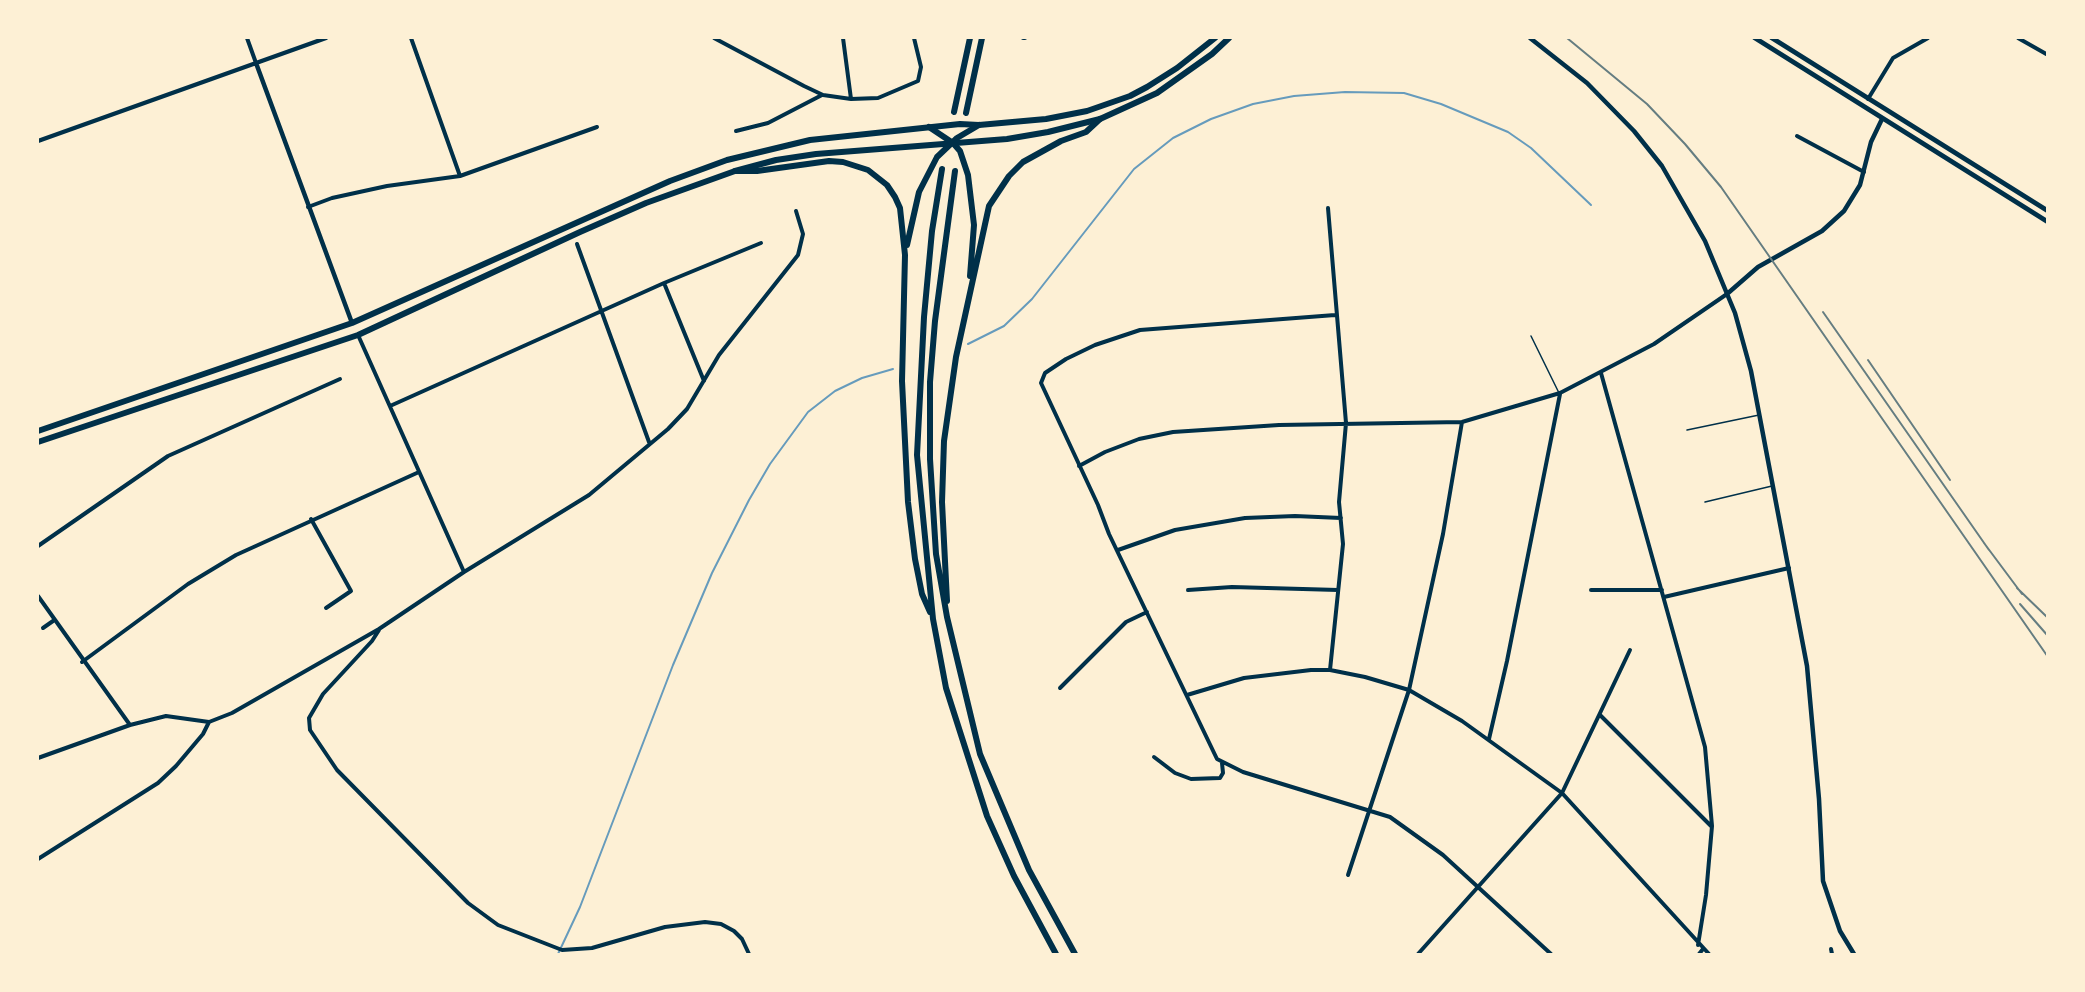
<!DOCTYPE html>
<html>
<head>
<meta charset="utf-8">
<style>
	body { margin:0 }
	#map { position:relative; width:2085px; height:992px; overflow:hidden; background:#fdf0d5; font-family:"Alegreya Sans",sans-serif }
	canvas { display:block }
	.frame { position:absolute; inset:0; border:39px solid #fdf0d5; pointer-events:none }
</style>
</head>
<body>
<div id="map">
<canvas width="2085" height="992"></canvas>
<div class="frame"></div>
</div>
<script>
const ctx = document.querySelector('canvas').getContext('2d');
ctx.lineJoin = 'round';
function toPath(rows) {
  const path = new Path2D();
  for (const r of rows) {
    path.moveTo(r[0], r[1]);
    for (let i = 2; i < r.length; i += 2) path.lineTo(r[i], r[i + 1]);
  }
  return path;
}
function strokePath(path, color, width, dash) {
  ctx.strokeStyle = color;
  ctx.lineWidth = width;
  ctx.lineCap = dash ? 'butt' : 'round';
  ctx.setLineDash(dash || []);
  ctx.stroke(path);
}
const stream = toPath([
	[968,344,1004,326,1032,299,1134,169,1173,138,1211,119,1253,104,1294,96,1345,92,1404,93,1441,104,1508,132,1531,148,1591,205],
	[558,954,580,907,673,665,712,573,749,500,770,464,808,412,835,391,862,378,893,369]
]);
const service = toPath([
	[1531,336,1559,393],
	[1687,430,1759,415],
	[1705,502,1772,486]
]);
const minor = toPath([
	[247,38,256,63],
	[411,38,460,176],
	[714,38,804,86,823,95,851,99,878,98,918,81,921,67,914,38],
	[843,38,851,99],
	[1023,38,1025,38],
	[2018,38,2048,55],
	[1868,99,1893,58,1928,38],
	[736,131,768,123,822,95],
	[1797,136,1864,172],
	[308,207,332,198,387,186,460,176,597,127],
	[1328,208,1346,423,1339,502,1343,544,1330,670],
	[577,244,649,442],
	[664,283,704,381],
	[1335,315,1140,330,1095,345,1066,359,1045,373,1041,383,1098,505,1109,534,1217,759,1243,772,1390,817,1443,855,1551,954],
	[358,335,464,572],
	[1601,373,1705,747,1712,826,1706,895,1698,945],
	[390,406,664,283,761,243],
	[1079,466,1105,452,1139,439,1173,432,1279,425,1462,422,1560,393,1654,344,1727,294],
	[311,519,351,591,326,608],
	[38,546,168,456,340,379],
	[1118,550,1175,530,1245,518,1295,516,1341,518],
	[1188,590,1232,587,1338,590],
	[1591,590,1662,590],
	[38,596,130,725],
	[1664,597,1789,568],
	[43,628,53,621],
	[379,630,372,641,323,694,309,718,310,730,337,770,468,903,498,925,562,950,592,948,665,927,705,922,721,924,734,931,742,939,749,954],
	[82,662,188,584,236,555,419,472],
	[1060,688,1126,622,1147,612],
	[1187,695,1244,678,1311,670,1330,670,1365,677,1409,690,1462,721,1562,793,1709,954],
	[1600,715,1711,826],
	[1489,739,1507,661,1560,394],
	[1154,757,1175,773,1191,779,1220,778,1223,773,1222,763],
	[38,758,130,725,166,716,209,722,232,713,379,629,464,572,589,495,668,429,687,409,719,355,798,255,803,234,796,211],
	[38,859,158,783,176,766,203,734,209,722],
	[1348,875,1409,690,1443,534,1462,422],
	[1831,949,1832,954],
	[1418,954,1562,793,1630,650],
	[1699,954,1703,949]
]);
const tertiary = toPath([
	[1530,38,1587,83,1634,131,1662,166,1705,241,1735,313,1751,371,1807,666,1819,799,1823,881,1840,931,1854,954],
	[256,63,352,323],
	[38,141,326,38],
	[1727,294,1758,267,1822,231,1844,211,1860,185,1871,142,1882,119]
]);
const secondary = toPath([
	[1755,38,2048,222],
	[1772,38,2048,211]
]);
const primary = toPath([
	[38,431,352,323,670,181,727,160,810,140,960,124,979,125,1046,119,1087,111,1130,96,1147,87,1177,68,1215,38],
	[38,442,358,335,580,232,646,203,735,171,776,160,816,154,1007,139,1048,132,1100,119,1157,93,1212,54,1229,38]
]);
const trunk = toPath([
	[954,112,970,38],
	[966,113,982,38],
	[929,127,953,143,960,151,968,175,974,225,970,276],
	[942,169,932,231,924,317,917,455,933,619,946,688,987,816,1014,876,1056,954],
	[735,171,757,171,829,161,843,162,868,170,887,185,895,197,900,208,905,255,902,381,908,502,915,559,922,594,930,612],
	[955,171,935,321,930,382,930,459,936,554,947,617,980,754,1029,870,1075,954],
	[907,245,919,192,937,157,957,138,979,125],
	[947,601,942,502,944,441,956,357,989,206,1009,176,1023,162,1061,141,1086,132,1100,119]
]);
const rail = toPath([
	[1567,38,1647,104,1685,144,1721,187,2048,657],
	[1823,312,1989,550],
	[1868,360,1950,480],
	[1984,543,2022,594],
	[2017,588,2048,618],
	[2020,604,2048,636]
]);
strokePath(stream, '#669bbc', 2);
strokePath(service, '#003049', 1.5);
strokePath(minor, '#003049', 4);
strokePath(tertiary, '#003049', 4.5);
strokePath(secondary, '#003049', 5);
strokePath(primary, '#003049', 6);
strokePath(trunk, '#003049', 6);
strokePath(rail, '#657d81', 2);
</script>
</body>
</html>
